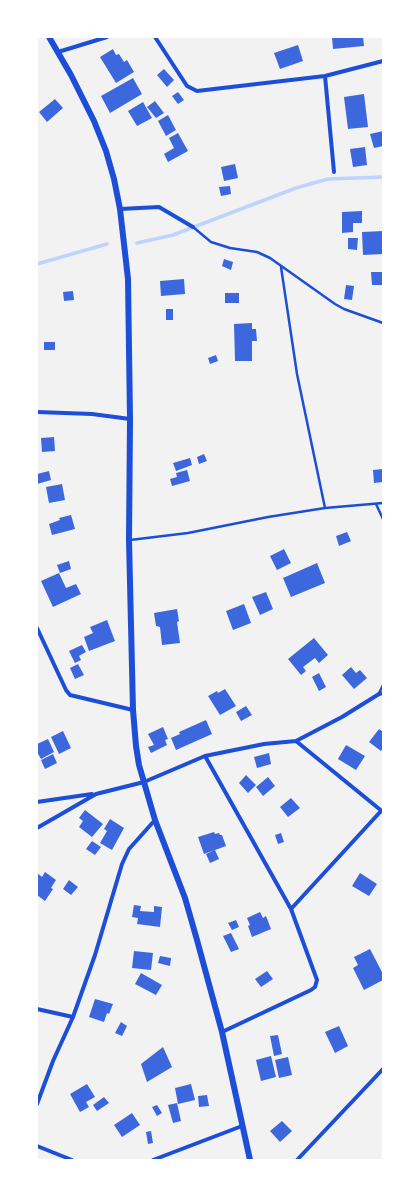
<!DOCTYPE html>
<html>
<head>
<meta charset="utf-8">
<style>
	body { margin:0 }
	#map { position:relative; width:420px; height:1197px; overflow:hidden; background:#f2f2f2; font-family:"DejaVu Sans",sans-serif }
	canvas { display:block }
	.frame { position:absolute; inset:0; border:38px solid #fff; pointer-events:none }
</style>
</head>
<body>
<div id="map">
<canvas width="420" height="1197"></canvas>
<div class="frame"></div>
</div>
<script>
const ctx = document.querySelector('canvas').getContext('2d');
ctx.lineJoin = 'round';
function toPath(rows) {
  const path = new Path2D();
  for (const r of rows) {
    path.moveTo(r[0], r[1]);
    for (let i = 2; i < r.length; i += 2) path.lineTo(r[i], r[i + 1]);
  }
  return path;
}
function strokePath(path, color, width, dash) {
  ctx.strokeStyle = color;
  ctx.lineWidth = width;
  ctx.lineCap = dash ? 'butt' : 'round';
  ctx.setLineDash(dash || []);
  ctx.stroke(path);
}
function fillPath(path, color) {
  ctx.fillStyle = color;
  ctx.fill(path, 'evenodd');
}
const stream = toPath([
	[137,243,173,235,296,188,328,179,383,177],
	[37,264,107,244]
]);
const building = toPath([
	[332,37,363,37,364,46,333,49],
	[298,45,303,61,280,69,274,53],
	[113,49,116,55,119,54,124,62,127,60,134,72,116,83,100,57],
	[164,69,174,80,167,87,157,75],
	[133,78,142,94,110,113,101,96],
	[178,92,184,100,178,104,172,96],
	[364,94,368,127,348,129,344,97],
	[55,99,63,108,47,122,39,112],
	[155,101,164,113,156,118,147,107],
	[143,102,152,118,137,126,128,111],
	[168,115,176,130,166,136,158,121],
	[383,131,383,146,374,148,370,134],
	[178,133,188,151,168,162,164,154,174,148,169,138],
	[365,147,367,165,353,167,350,149],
	[235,164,238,178,224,181,221,167],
	[230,186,231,194,221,196,219,187],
	[362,211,362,223,353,223,353,232,342,233,342,212],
	[383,231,383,254,363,255,362,232],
	[348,238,358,238,357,250,348,249],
	[224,259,233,262,231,270,222,266],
	[371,272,383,272,383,285,372,285],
	[184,279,185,294,161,296,160,281],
	[346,285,354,286,352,300,344,299],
	[73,291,74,300,64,301,63,292],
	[225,293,239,293,239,303,225,303],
	[166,309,173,309,173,320,166,320],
	[252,323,252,329,256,329,257,341,252,341,252,361,235,361,234,324],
	[44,342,55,342,55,350,44,350],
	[216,355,218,361,210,364,208,358],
	[54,437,55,451,42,452,41,438],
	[204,454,207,461,199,464,197,457],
	[190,458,192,465,176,471,173,463],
	[383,469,383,482,374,483,373,470],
	[187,470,190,481,172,486,170,479,177,477,176,473],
	[49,471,51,480,37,484,37,474],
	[62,484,65,500,49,503,46,487],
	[71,515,75,529,52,535,49,524,60,520,59,518],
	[347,532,351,541,339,546,336,536],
	[284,549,291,563,277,570,270,556],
	[69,561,71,569,60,573,57,565],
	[317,563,325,583,291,597,283,578],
	[59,573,66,588,76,584,81,594,53,607,41,581],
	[266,592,273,609,260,615,252,597],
	[244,604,251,623,233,630,226,611],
	[177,609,179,621,177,622,180,643,162,645,160,627,156,626,154,613],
	[107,620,115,641,89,651,84,637,93,633,90,627],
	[314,638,328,655,319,663,315,658,303,667,306,671,301,675,288,659],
	[82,645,86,652,79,656,81,660,75,663,69,651],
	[78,664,84,675,75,679,70,668],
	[351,667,356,673,360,670,367,678,354,689,342,675],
	[319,673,326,687,319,691,312,677],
	[225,689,236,706,220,715,208,696,217,691,218,693],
	[246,706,252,715,241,721,236,712],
	[206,720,212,734,176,750,171,738,180,734,179,732],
	[163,727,168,739,165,740,167,745,151,753,148,747,154,745,148,734],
	[379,729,383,732,383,748,381,751,369,742],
	[63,731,71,748,59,754,51,737],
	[48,739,54,752,41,759,37,752,37,744],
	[346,745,365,756,356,770,338,759],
	[269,753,271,764,257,768,254,757],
	[53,754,57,763,45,769,41,760],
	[246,775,256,785,248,793,239,783],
	[268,777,275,786,263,796,256,787],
	[291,798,300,808,288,817,280,807],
	[85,810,103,824,92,837,79,827,83,821,79,818],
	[110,819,124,828,112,850,100,843,107,831,104,829],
	[214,832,215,834,219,833,220,835,222,835,226,846,204,854,198,837],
	[281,833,284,842,278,844,275,835],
	[92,841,101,847,95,855,86,849],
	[215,850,219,859,210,863,206,854],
	[45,872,56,880,51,888,53,889,45,901,37,895,37,873,42,877],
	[360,873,377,884,369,896,352,886],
	[69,880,78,887,71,895,63,889],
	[134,905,141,906,140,911,154,912,154,906,162,907,160,927,137,924,138,918,132,917],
	[260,912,263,918,266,916,271,929,252,937,248,926,250,925,247,918],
	[236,920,239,927,232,930,228,923],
	[231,933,239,949,231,952,223,936],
	[370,949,383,974,383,980,364,990,353,968,358,965,354,957],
	[134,951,153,953,151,970,132,968],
	[160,956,171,958,170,966,158,963],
	[267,971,273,979,261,987,255,979],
	[141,973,162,985,156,995,135,984],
	[95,999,113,1004,109,1014,107,1013,104,1022,89,1017],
	[121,1022,127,1026,122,1036,115,1033],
	[339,1026,348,1046,335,1053,325,1032],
	[278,1035,282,1054,274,1056,270,1036],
	[163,1047,172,1067,147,1082,141,1064],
	[271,1056,276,1077,261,1081,256,1060],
	[288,1057,292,1075,279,1078,275,1060],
	[87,1084,95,1097,86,1102,89,1107,80,1112,70,1094],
	[191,1084,195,1100,178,1104,175,1088],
	[207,1095,209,1106,199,1107,198,1096],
	[104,1097,109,1103,97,1111,93,1105],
	[177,1103,181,1121,173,1123,168,1105],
	[157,1105,162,1113,157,1116,152,1107],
	[132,1113,140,1125,122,1137,114,1125],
	[282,1121,292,1131,280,1142,270,1131],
	[151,1131,153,1143,148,1144,146,1132]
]);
const service = toPath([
	[193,227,211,242,230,248,257,252,270,258,335,304,344,309,383,323],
	[281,267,297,374,325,508],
	[376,504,383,519],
	[130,540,188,533,268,517,325,508,383,503],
	[379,693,383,685]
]);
const minor = toPath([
	[155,37,187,86,197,91,325,76,383,61],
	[58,52,107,37],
	[325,76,334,172],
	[120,209,159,207,193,227],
	[37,412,92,414,130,419],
	[37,628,66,690,70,695,133,710],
	[296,741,342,717,379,694,383,693],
	[205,756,291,909,317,980,315,987,311,990,222,1032],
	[37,802,92,794],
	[37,828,96,794,144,782,205,756,264,744,296,741,383,812],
	[291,909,381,811],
	[37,1009,73,1017],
	[37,1104,53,1061,73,1017,95,955,122,864,129,849,155,820],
	[37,1146,72,1160],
	[153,1160,242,1126],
	[297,1160,383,1069]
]);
const tertiary = toPath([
	[49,37,71,75,94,121,106,151,114,179,120,209,128,279,130,419,129,540,133,710,136,746,139,765,155,820,185,898,197,940,222,1032,250,1160]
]);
strokePath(stream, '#bfd3fe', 3.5);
fillPath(building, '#3d67dc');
strokePath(service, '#1d4ed8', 2.5);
strokePath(minor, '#1d4ed8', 4);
strokePath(tertiary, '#1d4ed8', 6);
</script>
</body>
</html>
